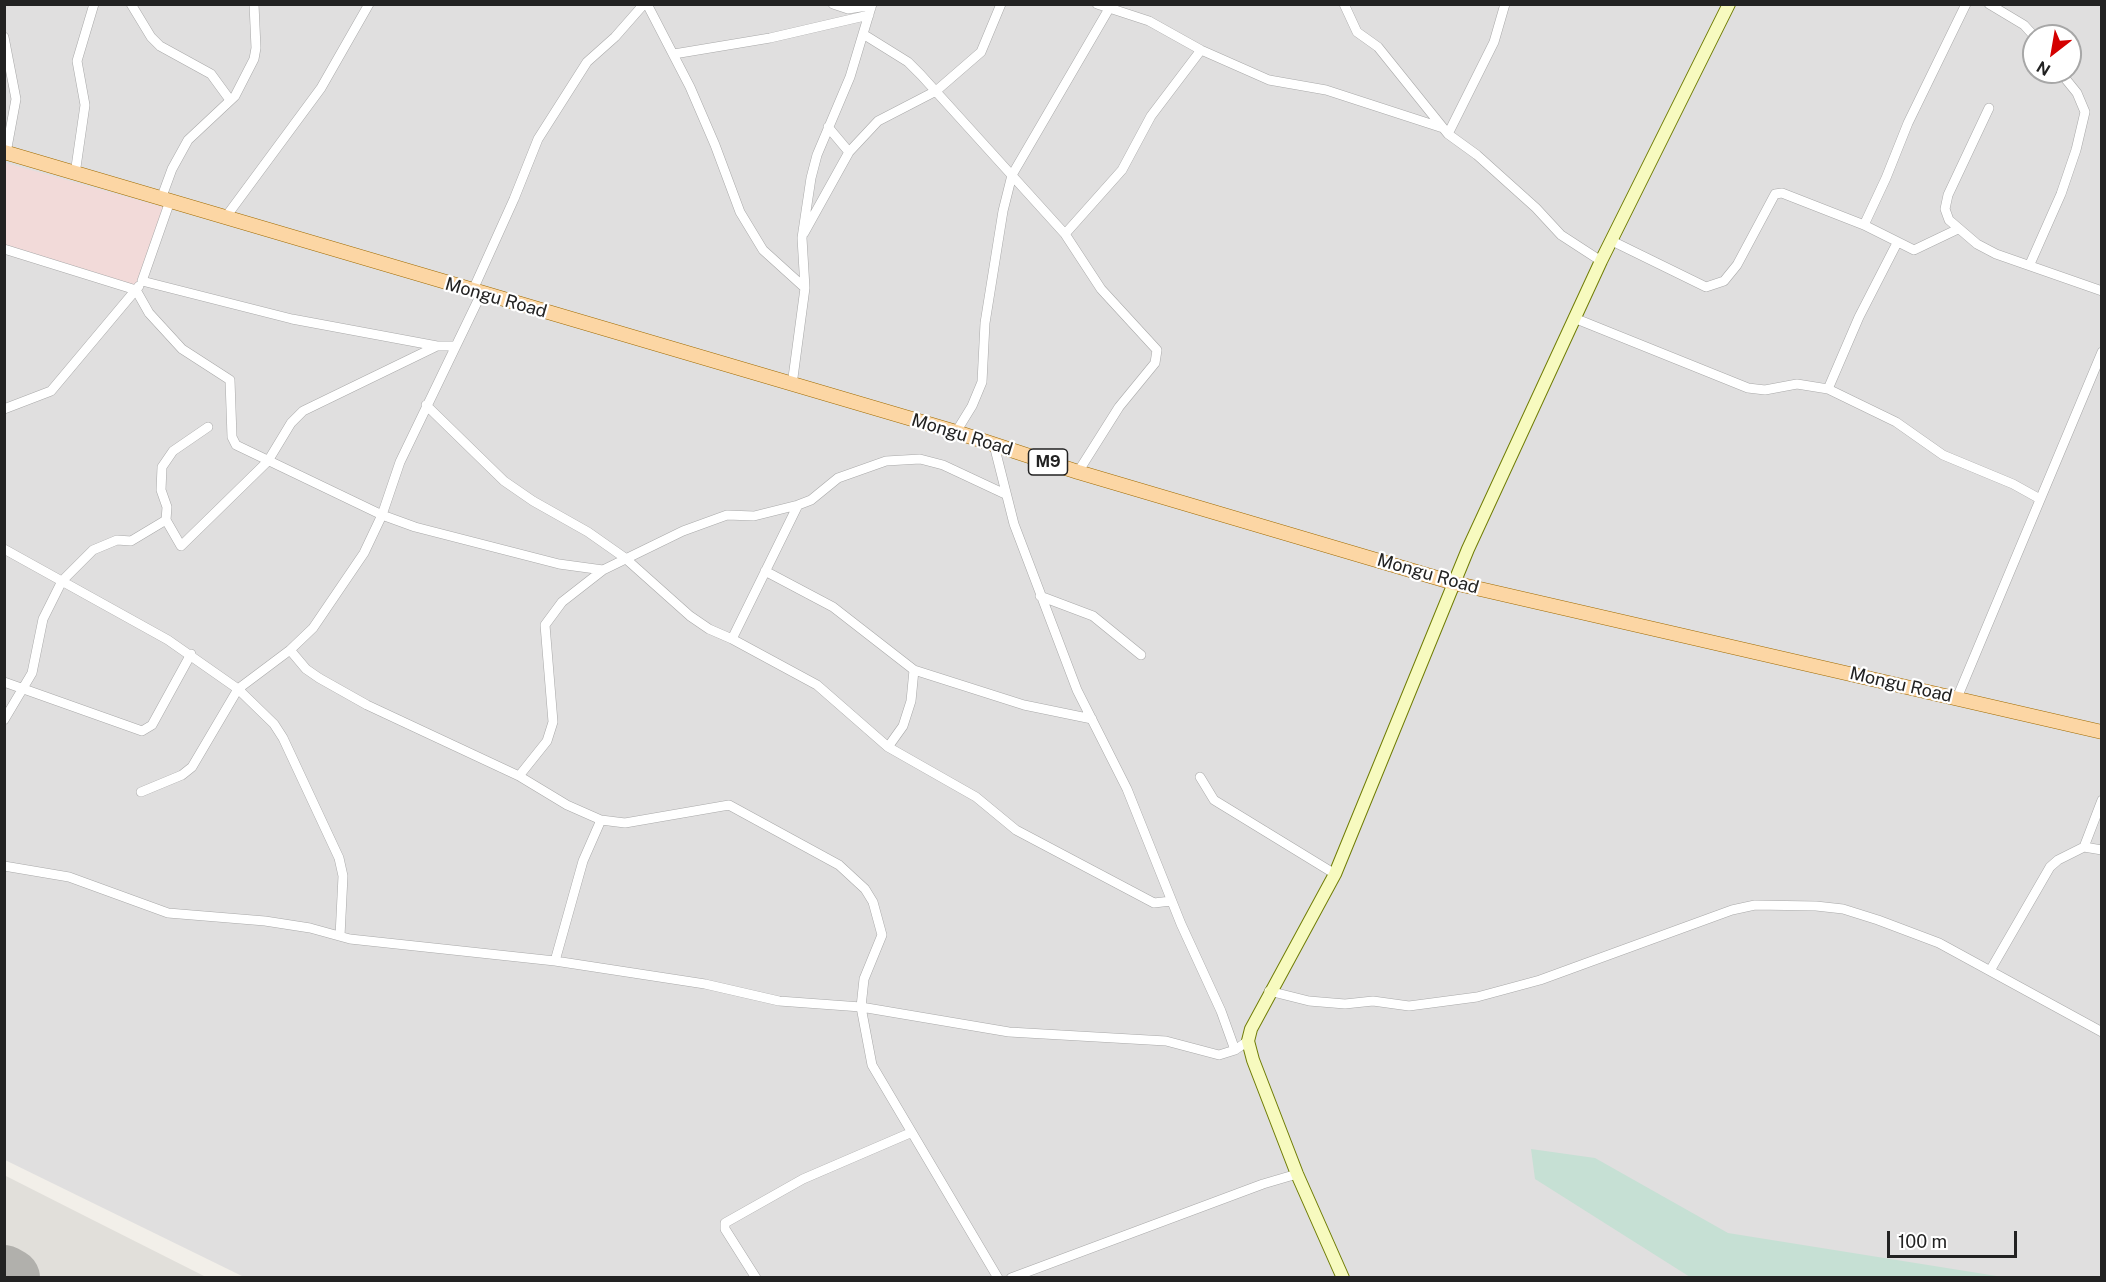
<!DOCTYPE html>
<html>
<head>
<meta charset="utf-8">
<style>
	body { margin:0 }
	#map { position:relative; width:2106px; height:1282px; overflow:hidden; background:#f2efe9; font-family:"Public Sans",sans-serif }
	canvas { display:block }
	.frame { position:absolute; inset:0; border:6px solid #222; pointer-events:none }
	.north { position:absolute; left:2022px; top:24px; width:60px; height:60px; box-sizing:border-box; background:#fff; border:2px solid #a7a7a7; border-radius:50%; rotate:211deg; font-size:16px; font-weight:700; line-height:24px; text-align:center; color:#222 }
	.north::after { content:''; display:block; margin:auto; width:21px; height:27px; background:#d40000; clip-path:polygon(50% 0,100% 100%,50% 72%,0 100%) }
	.scale { position:absolute; left:1887px; top:1231px; width:130px; height:27px; box-sizing:border-box; border:3px solid #222; border-top:0; padding-left:8px; font-size:18px; line-height:21px; white-space:nowrap; color:#222; -webkit-text-stroke:4px #fff; paint-order:stroke }
</style>
</head>
<body>
<div id="map">
<canvas width="2106" height="1282"></canvas>
<div class="frame"></div>
<div class="north">N</div>
<div class="scale">100 m</div>
</div>
<script>
const ctx = document.querySelector('canvas').getContext('2d');
ctx.lineJoin = 'round';
function fillPath(path, color) {
  ctx.fillStyle = color;
  ctx.fill(path, 'evenodd');
}
function toPath(rows) {
  const path = new Path2D();
  for (const r of rows) {
    path.moveTo(r[0], r[1]);
    for (let i = 2; i < r.length; i += 2) path.lineTo(r[i], r[i + 1]);
  }
  return path;
}
function strokePath(path, color, width, dash) {
  ctx.strokeStyle = color;
  ctx.lineWidth = width;
  ctx.lineCap = dash ? 'butt' : 'round';
  ctx.setLineDash(dash || []);
  ctx.stroke(path);
}
function drawText(font, color, halo, rows, align = 'center') {
  ctx.font = font + ' "Public Sans",sans-serif';
  ctx.lineWidth = 4.5;
  ctx.setLineDash([]);
  ctx.textBaseline = 'middle';
  ctx.strokeStyle = halo;
  ctx.fillStyle = color;
  for (const [text, x, y, turn = 0] of rows) {
    ctx.save();
    ctx.translate(x, y);
    ctx.rotate((+turn || 0) * Math.PI / 180);
    ctx.textAlign = isNaN(turn) ? turn : align;
    if (halo) ctx.strokeText(text, 0, 0);
    ctx.fillText(text, 0, 0);
    ctx.restore();
  }
}
const residential = toPath([
	[4,5,2101,5,2101,1277,244,1277,5,1160],
	[2034,36,2070,36,2070,72,2034,72]
]);
const commercial = toPath([
	[6,163,163,207,138,286,5,251]
]);
const airport = toPath([
	[4,1175,85,1216,206,1277,5,1277]
]);
const wetland = toPath([
	[1531,1149,1595,1158,1728,1233,2003,1277,1690,1277,1535,1179]
]);
const runway = toPath([
	[4,1274,11,1278]
]);
const minor = toPath([
	[131,4,151,37,160,46,211,74,230,100],
	[647,4,690,87,715,145,740,212,763,250,805,288],
	[833,4,848,9,867,6,871,8],
	[1097,4,1149,21,1201,50,1269,80,1326,90,1443,128],
	[1344,4,1357,32,1378,47,1448,134,1477,155,1536,208,1561,235,1601,261],
	[1989,4,2024,25,2034,36],
	[863,34,908,62,921,75,1065,234,1101,289,1157,350,1155,363,1119,407,1078,472],
	[4,37,16,99,6,153],
	[674,54,770,38,869,15],
	[1989,108,1948,195,1945,209,1949,220,1977,244,1996,254,2102,291],
	[828,127,849,152],
	[1448,134,1494,42,1505,4],
	[75,174,85,105,77,61,94,4],
	[161,199,172,169,188,140,235,96,254,59,256,48,254,4],
	[170,201,142,281,292,319,437,346,456,346],
	[225,218,321,88,369,4],
	[1958,229,1914,250,1864,225,1886,178,1908,123,1966,4],
	[804,233,849,152,878,121,936,91,981,52,1001,4],
	[1065,234,1122,170,1151,116,1201,50],
	[1612,241,1706,287,1724,281,1737,265,1775,194,1782,193,1864,225],
	[4,249,136,290,149,313,182,349,230,380,232,437,236,445,382,515,415,527,559,564,603,570],
	[2030,264,2061,194,2076,150,2085,112,2077,93,2060,72],
	[472,292,514,199,538,139,587,62,615,37,644,4],
	[1574,318,1748,388,1765,390,1797,384,1828,389,1896,422,1943,455,2013,484,2040,499],
	[792,385,805,288,802,238,811,178,817,155,850,77,872,4],
	[1828,389,1859,317,1897,243],
	[426,405,504,481,533,501,588,532,625,558,690,616,709,629,732,639,817,685,888,747,976,797,1016,830,1154,903,1171,901],
	[4,409,51,391,139,286],
	[208,427,173,451,162,467,161,490,167,507,166,520,181,546,268,461,291,423,303,411,437,346],
	[956,432,972,406,982,382,985,323,1003,211,1012,175,1110,7],
	[994,445,1014,524,1077,690,1127,789,1181,924,1221,1011,1235,1050],
	[4,549,168,640,238,689,290,650,306,669,319,678,367,705,519,776,567,805,601,820],
	[765,571,833,607,914,670,1024,705,1092,719],
	[1040,596,1093,616,1141,655],
	[732,639,798,505,811,500,838,478,886,461,920,459,943,465,1005,494],
	[290,650,313,628,364,553,382,515,400,462,481,294],
	[4,682,142,731,152,725,191,654],
	[1957,698,2102,352],
	[4,720,32,673,43,619,62,581,93,550,117,540,131,541,166,520],
	[888,747,903,726,911,701,914,670],
	[519,776,547,741,553,722,545,625,562,602,603,570,683,531,727,515,754,516,798,505],
	[1200,777,1214,800,1335,874],
	[141,792,182,775,192,767,238,689,274,724,283,738,339,858,343,876,340,936],
	[2084,847,2102,850],
	[4,866,69,877,168,913,265,921,310,928,350,939,555,961,705,984,779,1001,861,1007,1009,1032,1166,1041,1219,1055,1235,1050,1248,1041],
	[555,961,583,861,601,820,625,823,729,805,839,865,865,889,873,902,882,935,864,979,861,1007,872,1065,998,1278],
	[1991,969,2050,867,2058,860,2084,847,2102,800],
	[1269,991,1309,1001,1345,1004,1373,1001,1409,1006,1477,997,1540,980,1732,910,1755,905,1816,906,1843,909,1878,920,1939,943,2102,1032],
	[756,1278,725,1229,725,1223,803,1179,910,1133],
	[1011,1278,1263,1184,1297,1174]
]);
const secondary = toPath([
	[1343,1278,1297,1174,1253,1060,1248,1041,1251,1029,1335,874,1468,549,1601,261,1729,4]
]);
const primary = toPath([
	[4,152,956,432,1078,472,1454,583,2102,732]
]);
const shields = [
	[1048,462,39]
];
const shieldNames = [
	["M9",1048,462]
];
const streetNames = [
	["Mongu Road",496,298,16],
	["Mongu Road",962,435,17],
	["Mongu Road",1428,574,16],
	["Mongu Road",1901,685,13]
];
fillPath(residential, '#e0dfdf');
fillPath(commercial, '#f2dad9');
fillPath(airport, '#e1dfda');
fillPath(wetland, '#c6e0d4');
strokePath(runway, '#b1b0ac', 58);
strokePath(minor, '#a9a9a9', 10);
strokePath(secondary, '#707d05', 14);
strokePath(primary, '#a06b00', 15);
strokePath(minor, '#fff', 9);
strokePath(secondary, '#f7fabf', 12);
strokePath(primary, '#fcd6a4', 14);
for (const [x, y, w] of shields) {
  const box = new Path2D();
  box.roundRect(x - w / 2, y - 13, w, 26, 4.5);
  ctx.fillStyle = '#fff';
  ctx.fill(box);
  strokePath(box, '#222', 1.5);
}
drawText('bold 16px', '#222', null, shieldNames);
drawText('18px', '#222', '#fff', streetNames);
</script>
</body>
</html>
